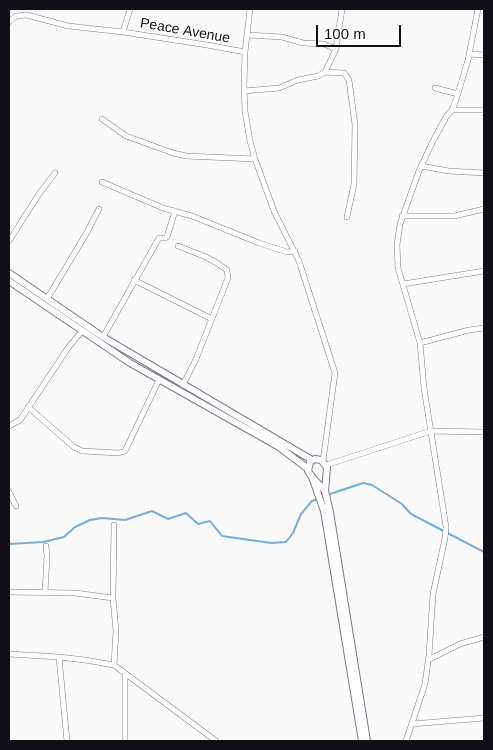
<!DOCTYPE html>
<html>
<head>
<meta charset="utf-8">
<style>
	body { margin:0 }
	#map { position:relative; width:493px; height:750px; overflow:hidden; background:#fafafa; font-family:Helvetica,sans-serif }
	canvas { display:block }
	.frame { position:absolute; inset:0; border:10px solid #120e17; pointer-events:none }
	.scale { position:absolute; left:316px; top:25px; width:85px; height:22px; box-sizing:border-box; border:2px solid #120e17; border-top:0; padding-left:6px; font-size:15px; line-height:18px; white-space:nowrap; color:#120e17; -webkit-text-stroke:4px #fff; paint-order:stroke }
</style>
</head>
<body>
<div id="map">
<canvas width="493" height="750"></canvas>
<div class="frame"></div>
<div class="scale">100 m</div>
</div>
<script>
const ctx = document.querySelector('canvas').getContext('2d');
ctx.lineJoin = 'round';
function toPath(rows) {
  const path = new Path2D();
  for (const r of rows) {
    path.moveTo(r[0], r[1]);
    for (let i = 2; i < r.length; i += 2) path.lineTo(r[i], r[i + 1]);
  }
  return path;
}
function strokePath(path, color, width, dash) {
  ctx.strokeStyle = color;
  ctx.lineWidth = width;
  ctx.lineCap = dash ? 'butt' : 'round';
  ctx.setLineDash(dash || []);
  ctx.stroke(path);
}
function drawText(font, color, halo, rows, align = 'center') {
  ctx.font = font + ' Helvetica,sans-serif';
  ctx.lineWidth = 4;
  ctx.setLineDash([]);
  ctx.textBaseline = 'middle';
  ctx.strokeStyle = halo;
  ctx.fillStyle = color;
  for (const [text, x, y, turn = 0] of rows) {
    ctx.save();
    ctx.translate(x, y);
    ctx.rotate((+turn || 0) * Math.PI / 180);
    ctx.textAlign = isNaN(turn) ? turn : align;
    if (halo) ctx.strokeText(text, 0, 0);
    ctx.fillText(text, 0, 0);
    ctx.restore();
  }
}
const stream = toPath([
	[327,495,363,483,372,485,402,504,411,514,484,552],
	[9,544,43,542,64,537,75,527,90,520,102,518,125,520,152,511,168,519,186,513,198,524,210,521,222,536,271,543,286,542,293,533,301,514,312,501,318,499]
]);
const minor = toPath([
	[250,9,245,52,244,85,245,111,250,141,255,159,274,211,299,261,335,373,323,461],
	[9,22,16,16,27,15,68,26,123,32,207,45,245,52],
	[123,32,130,9],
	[247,35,282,37,303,43,324,44,336,49],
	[469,54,484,55],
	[325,72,344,73,349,80,355,125,354,184,347,217],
	[435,88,458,94],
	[244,91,279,88,298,80,318,76,325,72,336,49,342,9],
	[452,110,484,110],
	[102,119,126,136,173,153,186,156,255,159],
	[421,166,449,171,484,173],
	[102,182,163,208,192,216,259,243,287,252,295,251],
	[402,216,454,216,484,209],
	[9,241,39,194,55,173],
	[178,246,206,257,217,263,227,270,228,278,196,359,183,385],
	[134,280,212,319],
	[403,284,484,271],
	[47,299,86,234,99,209],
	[103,337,159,238,165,238,167,237,175,211],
	[420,343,469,330,484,328],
	[28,407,74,447,82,451,119,453,125,451,159,380],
	[9,426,20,420,68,348,82,331],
	[326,465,431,431,484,432],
	[9,492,16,506],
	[9,592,75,593,113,598],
	[45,592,47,556,46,546],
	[9,654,59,657],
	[428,660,460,644,484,637],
	[114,665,116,631,113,598,114,525],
	[125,675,125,741],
	[412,724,484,718],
	[67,741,59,657,85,660,114,665,216,741],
	[406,741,425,684,429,655,433,594,445,538,446,527,424,388,420,343,398,268,397,245,400,224,419,171,432,143,446,117,452,110,456,100,468,60,478,9]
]);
const tertiary = toPath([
	[9,273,103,337,312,460],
	[9,281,130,363,279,447,307,468],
	[312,477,325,491,327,467,321,460,315,459,310,462,308,471,312,477,324,511,362,741],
	[325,491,330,512,367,741]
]);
const streetNames = [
	["Peace Avenue",185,31,10]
];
strokePath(stream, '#78add8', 2);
strokePath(minor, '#80768f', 6);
strokePath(tertiary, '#80768f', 8);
strokePath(minor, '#fff', 5);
strokePath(tertiary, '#fff', 6);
drawText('14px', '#120e17', '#fff', streetNames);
</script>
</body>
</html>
